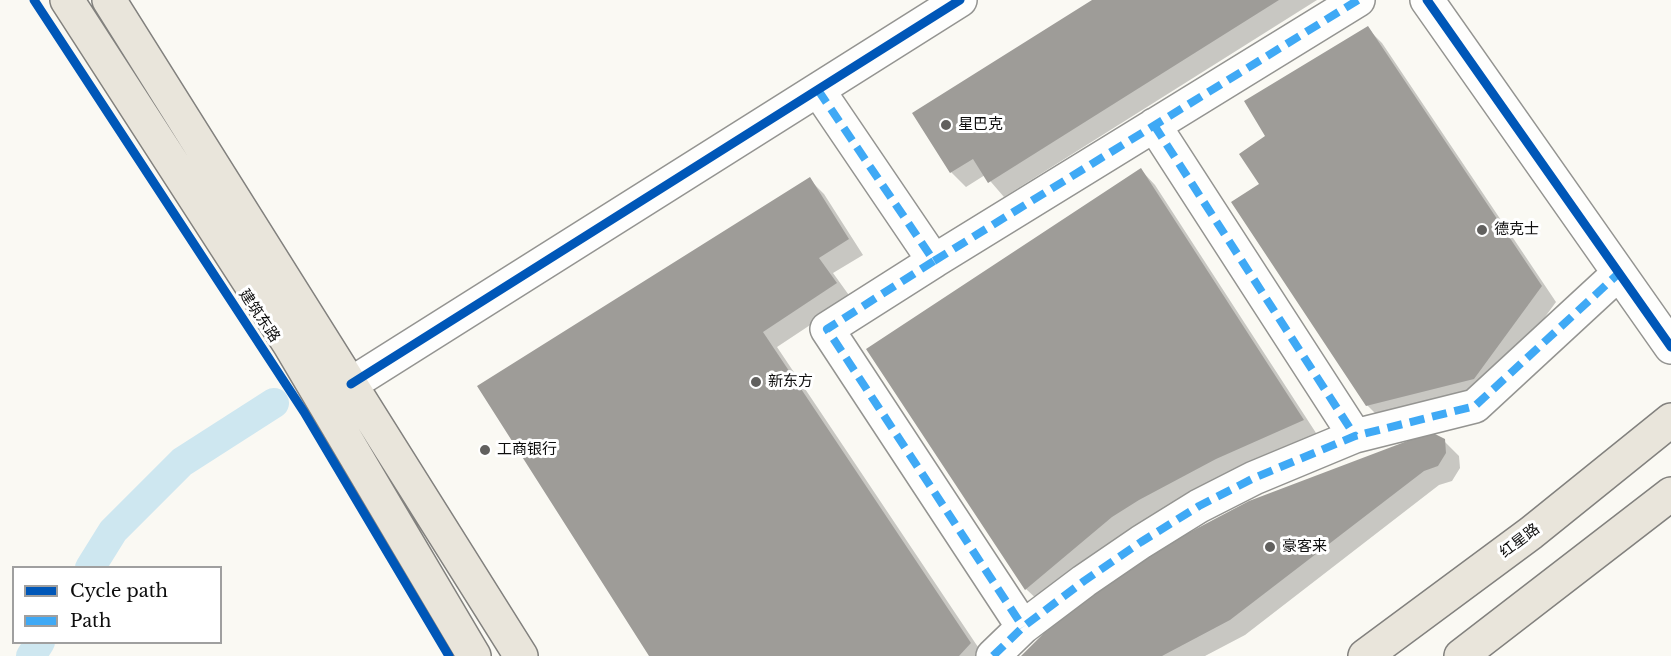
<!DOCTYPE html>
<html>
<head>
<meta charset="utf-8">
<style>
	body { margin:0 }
	#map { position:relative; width:1671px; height:656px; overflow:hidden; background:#faf9f3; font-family:"Libre Baskerville",serif }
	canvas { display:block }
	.legend { position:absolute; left:12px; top:566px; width:210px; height:78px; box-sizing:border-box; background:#fff; border:2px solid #9f9f9f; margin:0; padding:8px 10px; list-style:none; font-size:18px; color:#0e0e0e }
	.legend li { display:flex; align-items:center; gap:12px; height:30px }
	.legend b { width:30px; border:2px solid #9f9f9f }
</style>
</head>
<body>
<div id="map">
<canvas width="1671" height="656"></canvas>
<ul class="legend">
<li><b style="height:8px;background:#0057b8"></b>Cycle path</li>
<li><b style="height:8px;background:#3fa9f5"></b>Path</li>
</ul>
</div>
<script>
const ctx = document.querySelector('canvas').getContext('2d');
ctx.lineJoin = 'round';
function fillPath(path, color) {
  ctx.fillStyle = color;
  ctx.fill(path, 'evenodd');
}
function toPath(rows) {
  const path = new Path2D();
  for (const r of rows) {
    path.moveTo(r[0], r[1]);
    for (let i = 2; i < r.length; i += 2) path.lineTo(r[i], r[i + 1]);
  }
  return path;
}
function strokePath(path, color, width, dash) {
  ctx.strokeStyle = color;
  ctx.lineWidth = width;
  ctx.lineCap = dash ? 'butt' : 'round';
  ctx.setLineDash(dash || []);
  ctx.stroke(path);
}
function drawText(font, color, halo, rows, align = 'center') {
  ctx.font = font + ' "Libre Baskerville","Noto Sans SC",serif';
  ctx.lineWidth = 6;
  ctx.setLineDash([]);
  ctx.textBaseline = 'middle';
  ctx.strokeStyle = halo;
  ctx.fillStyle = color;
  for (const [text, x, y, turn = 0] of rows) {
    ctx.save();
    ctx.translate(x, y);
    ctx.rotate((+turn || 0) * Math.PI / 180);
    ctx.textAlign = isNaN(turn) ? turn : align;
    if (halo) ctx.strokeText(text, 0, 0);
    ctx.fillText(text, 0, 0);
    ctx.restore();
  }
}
const shadow = toPath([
	[1095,0,1317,0,1004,197,985,175,966,187,951,172,914,114],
	[1367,28,1382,43,1556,302,1489,393,1382,420,1367,405,1261,184,1267,136],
	[1141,170,1155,185,1318,436,1231,473,1127,531,1041,603,1026,589],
	[809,179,824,194,863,255,833,273,851,298,777,347,984,656,651,656],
	[1444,441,1459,456,1460,468,1452,481,1439,485,1245,635,1205,656,1023,656]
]);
const canal = toPath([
	[90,568,113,531,182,462,274,403],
	[31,656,40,642]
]);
const building = toPath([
	[1092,0,1279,0,988,183,973,159,950,173,912,113],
	[1368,26,1542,286,1474,379,1366,406,1231,202,1259,184,1239,154,1265,136,1244,101],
	[1141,168,1304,420,1216,459,1139,500,1112,517,1025,590,866,349],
	[810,177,849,239,819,258,837,283,763,332,971,643,959,656,649,656,477,386],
	[1431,432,1445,439,1446,453,1438,466,1424,471,1230,620,1162,656,1021,656,1044,633,1121,573,1156,550,1249,501]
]);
const minor = toPath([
	[1427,0,1671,347],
	[818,90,934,261,827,329,1023,627],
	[1154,125,1355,436],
	[934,261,1358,0],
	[351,384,960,0],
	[993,656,1023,627,1084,581,1141,542,1199,506,1254,478,1355,436,1475,406,1619,273]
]);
const major = toPath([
	[67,0,290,345,474,656],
	[109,0,521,656],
	[1365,656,1531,533,1671,420],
	[1461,656,1671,494]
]);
const quiet = toPath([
	[818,90,934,261,827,329,1023,627],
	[1154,125,1355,436],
	[934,261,1358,0],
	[993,656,1023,627,1084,581,1141,542,1199,506,1254,478,1355,436,1475,406,1619,273]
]);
const cycleway = toPath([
	[34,0,304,412,449,656],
	[1427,0,1671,347],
	[351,384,960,0]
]);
const markers = [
	[946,125,6,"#61605e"],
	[1482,230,6,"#61605e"],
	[756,382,6,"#61605e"],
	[485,450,6,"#61605e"],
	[1270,547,6,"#61605e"]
];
const poiNames = [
	["星巴克",958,125],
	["德克士",1494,230],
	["新东方",768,382],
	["工商银行",497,450],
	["豪客来",1282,547]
];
const streetNames = [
	["建筑东路",259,316,56],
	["红星路",1520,541,-37]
];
fillPath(shadow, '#0003');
strokePath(canal, '#cee7f0', 30);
fillPath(building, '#9e9c98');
strokePath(minor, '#949491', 36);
strokePath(major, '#82817e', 36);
strokePath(minor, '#fefefd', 33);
strokePath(major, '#e9e5db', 33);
strokePath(quiet, '#3fa9f5', 8, [15, 8]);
strokePath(cycleway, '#0057b8', 9);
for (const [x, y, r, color] of markers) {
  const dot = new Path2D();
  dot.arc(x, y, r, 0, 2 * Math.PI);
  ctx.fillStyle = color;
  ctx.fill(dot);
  strokePath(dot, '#fff', 2);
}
drawText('15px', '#0e0e0e', '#fff', poiNames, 'left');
drawText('15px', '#0e0e0e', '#fff', streetNames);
</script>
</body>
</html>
